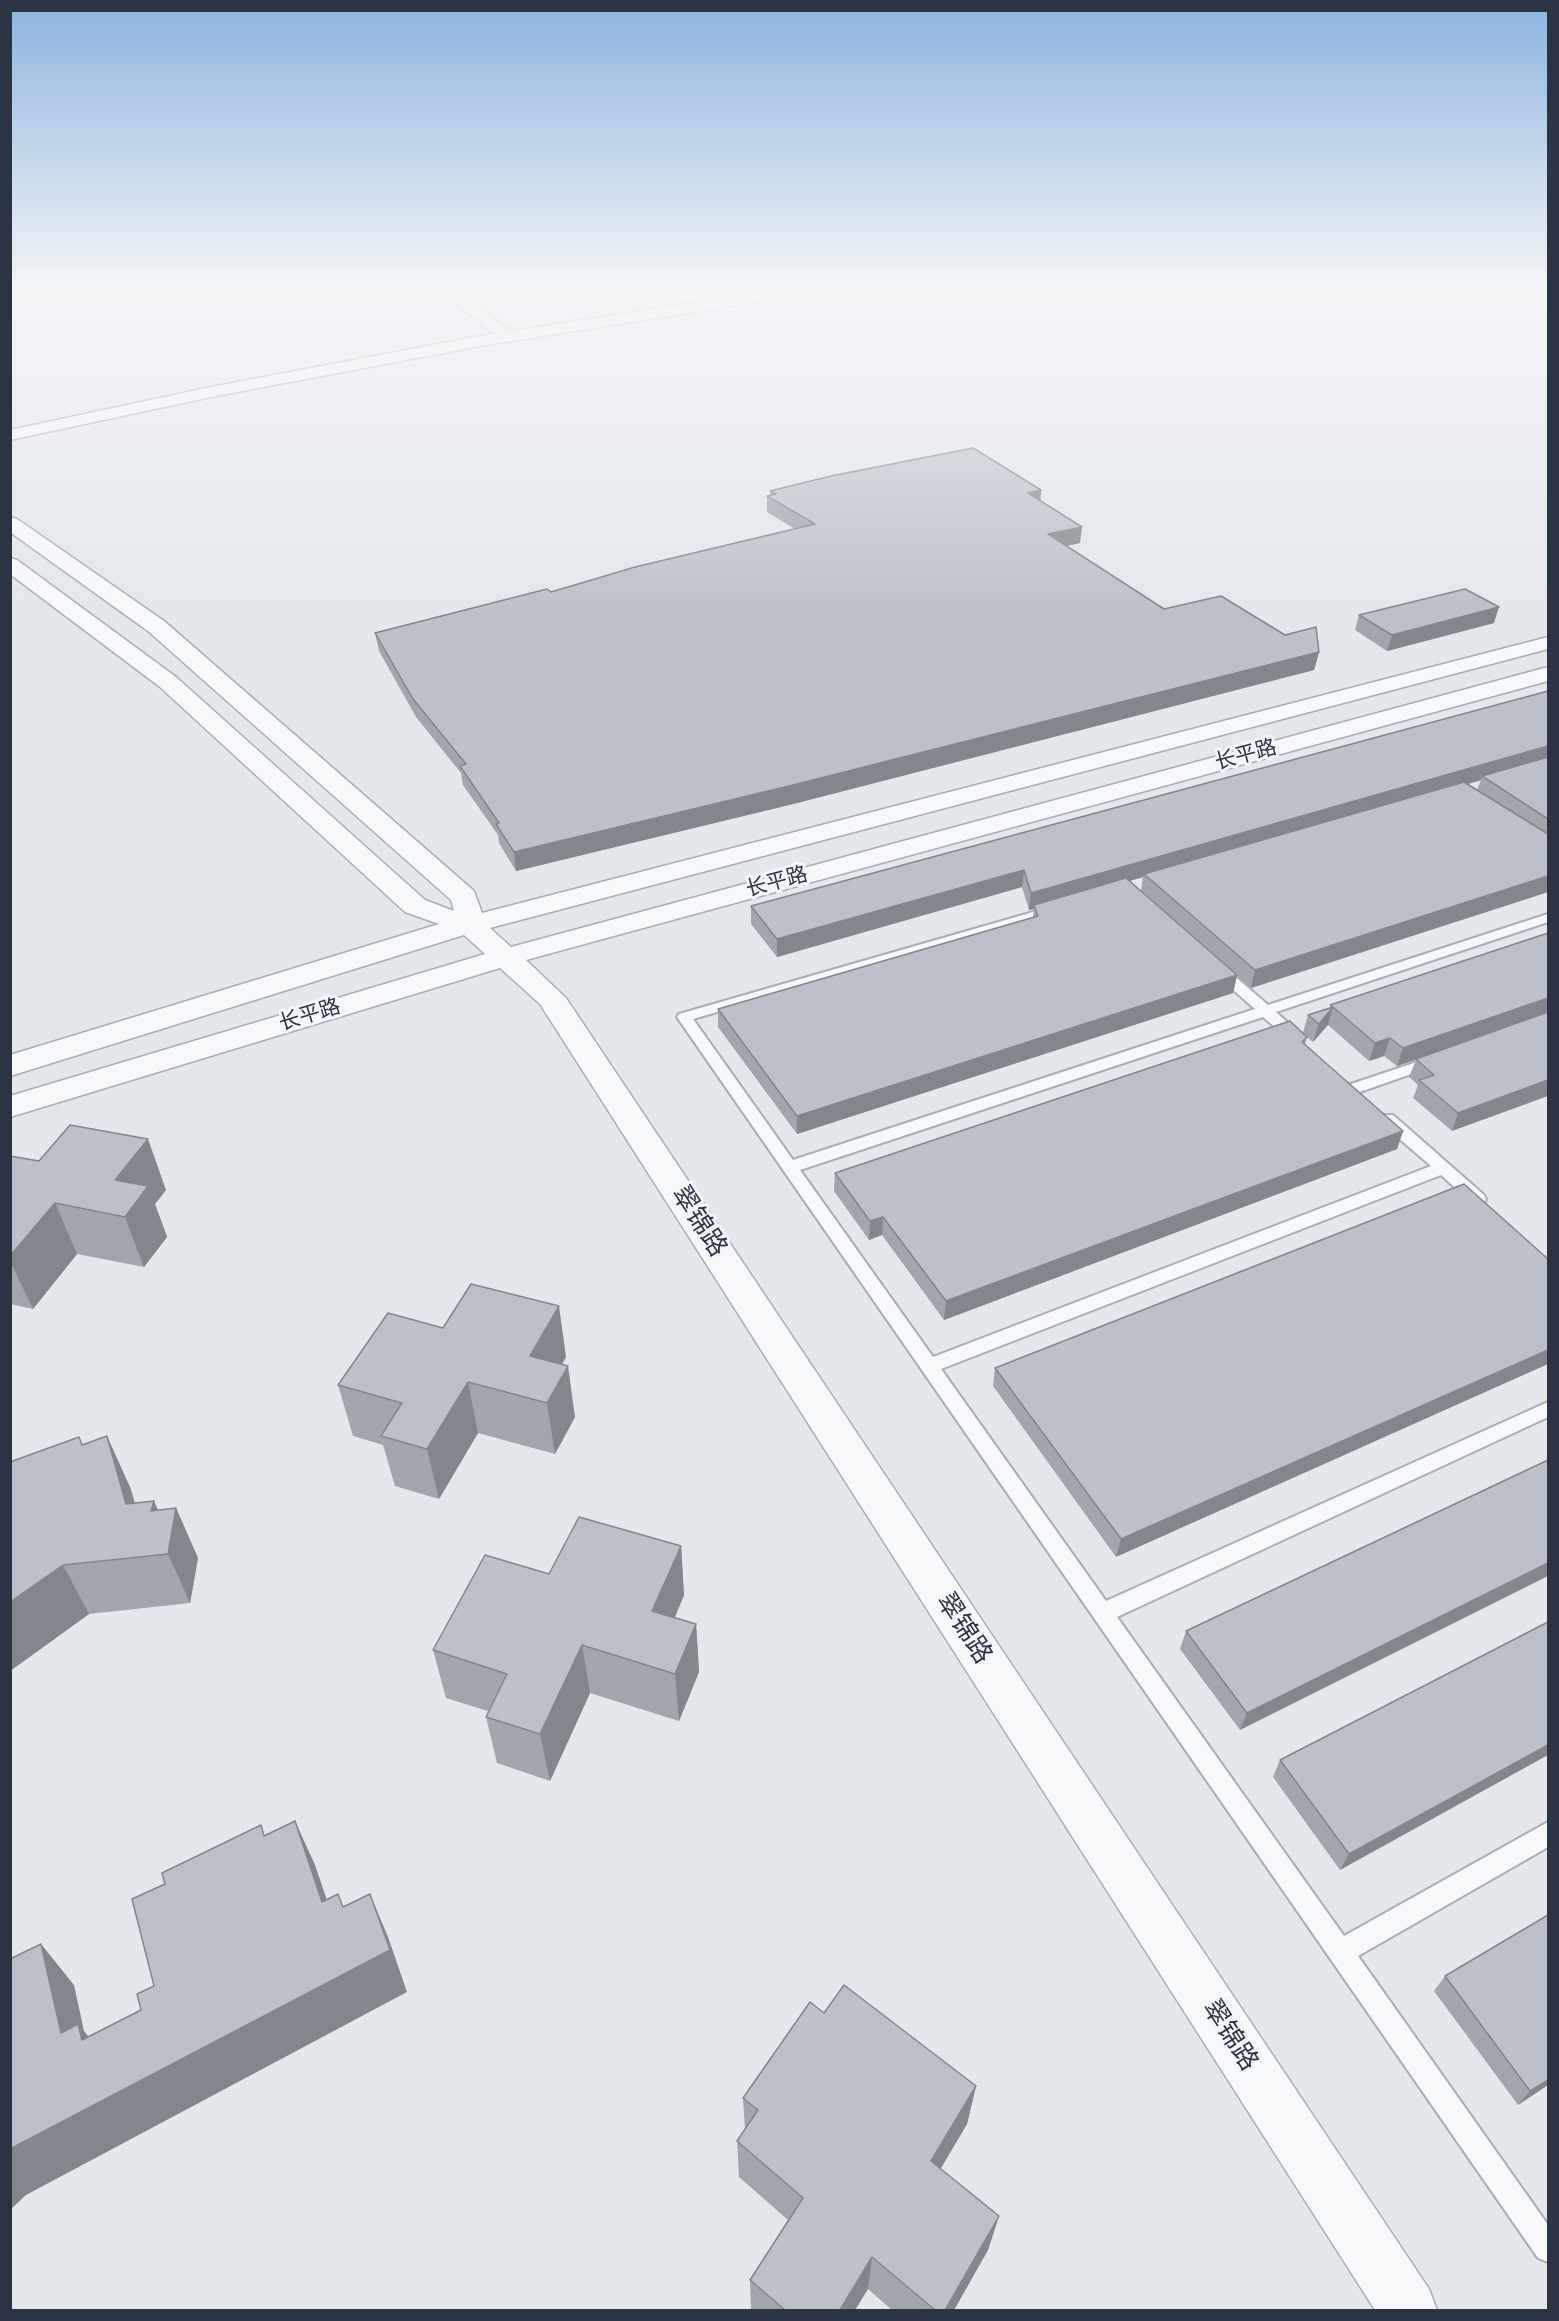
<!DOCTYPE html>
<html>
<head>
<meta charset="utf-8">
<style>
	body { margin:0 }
	#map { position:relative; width:1559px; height:2321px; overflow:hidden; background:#e4e7ec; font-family:Roboto,sans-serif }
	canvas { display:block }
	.frame { position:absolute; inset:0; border:12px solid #2b3445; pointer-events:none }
</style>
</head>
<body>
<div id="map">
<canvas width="1559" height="2321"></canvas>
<div class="frame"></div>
</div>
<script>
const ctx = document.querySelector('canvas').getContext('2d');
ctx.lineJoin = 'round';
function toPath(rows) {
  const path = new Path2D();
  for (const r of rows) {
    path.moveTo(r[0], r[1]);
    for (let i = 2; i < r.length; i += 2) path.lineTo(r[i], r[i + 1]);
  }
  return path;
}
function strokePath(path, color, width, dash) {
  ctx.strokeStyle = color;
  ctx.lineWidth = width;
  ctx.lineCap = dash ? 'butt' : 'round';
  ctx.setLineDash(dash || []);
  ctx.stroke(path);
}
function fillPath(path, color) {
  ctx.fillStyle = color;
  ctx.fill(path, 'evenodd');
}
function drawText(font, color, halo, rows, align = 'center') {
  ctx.font = font + ' Roboto,"Noto Sans SC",sans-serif';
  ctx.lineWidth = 6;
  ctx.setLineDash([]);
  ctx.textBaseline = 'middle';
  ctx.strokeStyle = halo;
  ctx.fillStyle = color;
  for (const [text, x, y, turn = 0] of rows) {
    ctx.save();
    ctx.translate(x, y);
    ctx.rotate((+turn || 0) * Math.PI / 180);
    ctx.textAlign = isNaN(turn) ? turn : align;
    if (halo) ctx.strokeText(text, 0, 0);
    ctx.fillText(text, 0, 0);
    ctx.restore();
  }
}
const service = toPath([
	[1054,906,1061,910,1059,913,693,1019,793,1160,1255,1009,1214,973,1212,970,1214,967,1224,967,1268,1005,1548,914,1548,922,1276,1012,1301,1035,1304,1038,1301,1041,1291,1041,1263,1017,800,1170,933,1357,1431,1166,1381,1123,1379,1119,1381,1115,1393,1115,1484,1195,1486,1199,1484,1203,1472,1203,1441,1175,941,1369,1106,1601,1548,1402,1548,1417,1117,1617,1344,1936,1548,1822,1548,1847,1358,1956,1548,2225,1548,2262,1538,2258,677,1017,679,1014,1054,906],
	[1432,1057,1440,1062,1437,1065,1354,1094,1346,1089,1348,1085,1432,1057]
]);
const minor = toPath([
	[439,285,454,285,512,334,515,337,512,340,502,340,455,303,439,285]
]);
const tertiary = toPath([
	[808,285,847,285,840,289,480,346,211,397,10,440,10,430,211,387,480,336,808,285],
	[10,517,17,519,164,621,474,891,482,913,1548,637,1548,649,490,928,511,947,1548,667,1548,681,526,960,566,998,1429,2289,1437,2310,1375,2310,540,1004,500,968,10,1117,10,1096,485,954,464,935,10,1076,10,1055,439,924,405,912,160,687,10,574,10,558,17,560,176,677,425,900,454,911,451,900,148,631,10,532,10,517]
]);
const wall = toPath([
	[1041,490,1040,500,1080,543,1066,546,1164,609,1285,635,1319,652,1314,670,789,805,516,871,499,843,498,835,463,785,461,773,416,717,379,651,375,633,551,592,795,529,767,512,767,496,770,496,770,491],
	[1359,615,1494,623,1387,651,1355,630],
	[1548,691,1548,892,1251,988,1237,976,1233,993,797,1134,718,1027,718,1009,1033,917,1034,909,1029,910,1022,887,777,957,751,924,751,906],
	[1481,780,1477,790,1468,784,1479,781],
	[1143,877,1141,891,1130,881],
	[1548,933,1452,1131,1413,1098,1418,1085,1409,1077,1416,1060,1397,1066,1384,1056,1369,1061,1328,1025,1313,1042,1307,1037,1305,1045,1403,1131,1397,1149,944,1320,882,1235,869,1240,834,1191,835,1173,1303,1033,1308,1015,1330,1008,1330,1005],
	[10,1156,166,1190,155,1204,167,1237,144,1267,77,1254,33,1309,10,1304],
	[1464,1184,1116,1557,993,1386,995,1368],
	[443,1328,566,1357,562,1364,575,1417,555,1454,478,1433,439,1499,395,1486,383,1445,353,1436,338,1385],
	[83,1445,130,1487,135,1503,158,1510,176,1508,198,1558,190,1603,89,1614,10,1671],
	[1548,1460,1240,1730,1180,1649,1186,1631],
	[681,1546,684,1595,675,1618,696,1624,699,1672,679,1721,590,1693,550,1781,497,1763,486,1717,488,1711,446,1698,433,1650,549,1574],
	[1548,1622,1340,1870,1273,1777,1280,1760],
	[1445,1976,1548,2085,1518,2105,1434,1991],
	[824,2013,976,2086,967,2124,940,2169,999,2216,988,2250,954,2310,892,2310,868,2289,855,2310,751,2310,750,2280,788,2220,739,2177,737,2141,745,2130,743,2098]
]);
const shadedWall = toPath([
	[1041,490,1040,506,1028,493],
	[1082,527,1080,543,1046,550,1048,534],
	[1499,607,1494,623,1387,651,1392,635],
	[1319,652,1314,670,789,805,516,871,514,852],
	[1548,746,1548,760,1482,776,1481,780,1147,876,1144,874,1143,877,1036,908,1034,905,1034,909,1029,910,1031,893],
	[1024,870,1022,887,777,957,777,939],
	[1548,876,1548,892,1251,988,1255,970],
	[1237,975,1233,993,797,1134,797,1116],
	[1548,998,1548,1013,1397,1066,1403,1048],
	[1333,1007,1328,1025,1313,1042,1319,1024],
	[1390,1038,1384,1056,1369,1061,1375,1043],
	[1548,1080,1548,1096,1452,1131,1458,1113],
	[1403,1131,1397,1149,944,1320,946,1301],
	[148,1139,166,1190,155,1204,167,1237,144,1267,125,1217,115,1180],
	[55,1203,77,1254,33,1309,10,1261,10,1256],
	[883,1217,882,1235,869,1240,870,1221],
	[559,1306,566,1357,541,1402,530,1356],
	[1548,1350,1548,1364,1116,1557,1121,1539],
	[568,1366,575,1417,555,1454,547,1403],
	[468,1382,478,1433,439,1499,427,1449],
	[107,1436,130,1487,149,1554,126,1504],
	[154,1501,171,1539,176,1508,198,1558,190,1603,168,1554,151,1511],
	[681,1546,684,1595,656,1659,652,1611],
	[1548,1563,1548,1576,1240,1730,1247,1713],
	[63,1565,89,1614,10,1671,10,1602],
	[696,1624,699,1672,679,1721,675,1674],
	[582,1645,590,1693,550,1781,540,1734],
	[1548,1745,1548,1755,1340,1870,1349,1854],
	[295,1821,315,1865,342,1944,322,1902],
	[370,1894,388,1937,407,1992,26,2195,10,2210,10,2149],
	[41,1944,74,1985,84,2031,110,2063,61,2033],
	[1548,2080,1548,2085,1518,2105,1530,2091],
	[976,2086,967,2124,924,2197,931,2161],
	[999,2216,988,2250,954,2310,945,2310],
	[872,2257,868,2289,855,2310,840,2310]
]);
const building = toPath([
	[973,448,1041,490,1028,493,1082,527,1048,534,1164,609,1221,596,1285,635,1316,627,1319,652,789,786,514,852,496,824,499,823,460,766,466,764,413,699,375,633,547,589,551,592,635,567,815,524,767,496,776,494,770,491,831,476,973,448],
	[1465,589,1499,607,1392,635,1359,615,1465,589],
	[1548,691,1548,746,1031,893,1024,870,777,939,751,906,1548,691],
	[1548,757,1548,819,1482,776,1548,757],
	[1464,782,1548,834,1548,876,1255,970,1144,874,1464,782],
	[1126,878,1237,975,797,1116,718,1009,1038,916,1034,905,1126,878],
	[1548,933,1548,998,1403,1048,1390,1038,1375,1043,1333,1007,1319,1024,1308,1015,1333,1007,1330,1005,1548,933],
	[1548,1012,1548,1080,1458,1113,1419,1080,1434,1075,1416,1059,1548,1012],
	[1290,1021,1307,1037,1302,1042,1403,1131,946,1301,883,1217,870,1221,835,1173,1290,1021],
	[70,1125,148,1139,115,1180,148,1186,125,1217,55,1203,10,1256,10,1156,39,1161,70,1125],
	[1464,1184,1548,1259,1548,1350,1121,1539,995,1368,1464,1184],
	[471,1284,559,1306,530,1356,568,1366,547,1403,468,1382,427,1449,381,1436,402,1403,338,1385,388,1313,443,1328,471,1284],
	[107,1436,126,1504,154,1501,151,1511,176,1508,168,1554,63,1565,10,1602,10,1462,79,1437,82,1445,107,1436],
	[1548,1460,1548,1563,1247,1713,1186,1631,1548,1460],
	[579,1517,681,1546,652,1611,696,1624,675,1674,582,1645,540,1734,486,1717,507,1674,433,1650,485,1555,549,1574,579,1517],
	[1548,1622,1548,1745,1349,1854,1280,1760,1548,1622],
	[295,1821,322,1902,338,1894,343,1907,370,1894,390,1950,10,2149,10,1959,41,1944,61,2033,78,2024,82,2040,141,2010,137,1994,154,1986,132,1899,165,1884,162,1873,261,1825,264,1836,295,1821],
	[1548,1915,1548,2080,1530,2091,1445,1976,1548,1915],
	[844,1985,976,2086,931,2161,999,2216,945,2310,935,2310,872,2257,840,2310,785,2310,750,2280,803,2198,737,2141,758,2110,743,2098,810,2002,824,2013,844,1985]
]);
const streetNames = [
	["长平路",1246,756,-15],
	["长平路",777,883,-15],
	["长平路",310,1016,-17]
];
const nearStreetnames = [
	["翠锦路",698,1222,57],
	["翠锦路",963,1629,57],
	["翠锦路",1229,2036,57]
];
strokePath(service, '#a9aeb7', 4);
strokePath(minor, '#a9aeb7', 3);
strokePath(tertiary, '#a9aeb7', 3);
fillPath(service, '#f7f8fa');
fillPath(minor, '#f7f8fa');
fillPath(tertiary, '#f7f8fa');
fillPath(wall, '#a1a5ae');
fillPath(shadedWall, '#83868d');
fillPath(building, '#bbc0ca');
strokePath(building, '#83868d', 1.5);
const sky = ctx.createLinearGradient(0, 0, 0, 610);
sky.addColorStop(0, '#8bb4dd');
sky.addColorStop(0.47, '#f3f4f6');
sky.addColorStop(1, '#f3f4f600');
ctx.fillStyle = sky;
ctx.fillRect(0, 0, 1559, 610);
drawText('21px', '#2b3445', '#f4f6f9', streetNames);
drawText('26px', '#2b3445', '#f4f6f9', nearStreetnames);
</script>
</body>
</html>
